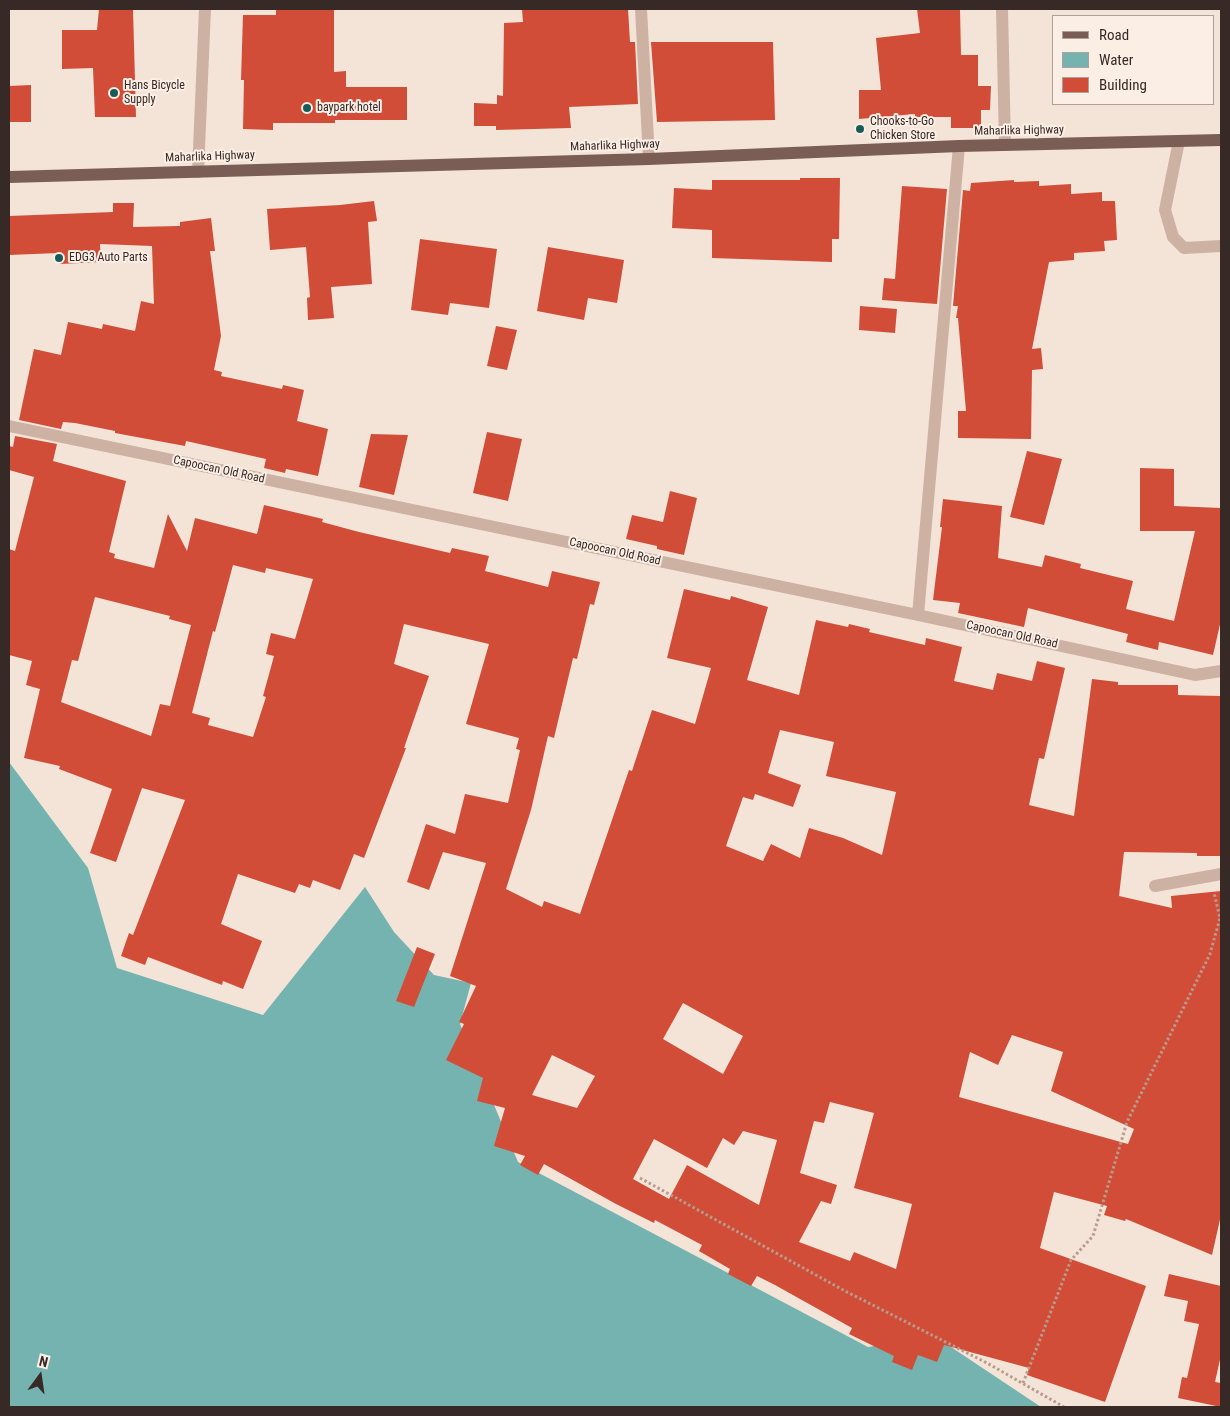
<!DOCTYPE html>
<html>
<head>
<meta charset="utf-8">
<style>
	body { margin:0 }
	#map { position:relative; width:1230px; height:1416px; overflow:hidden; background:#f4e4d8; font-family:"Roboto Condensed",sans-serif }
	canvas { display:block }
	.frame { position:absolute; inset:0; border:10px solid #372926; pointer-events:none }
	.legend { position:absolute; left:1052px; top:15px; width:162px; height:90px; box-sizing:border-box; background:#fbeee5; border:1px solid #ad9f99; margin:0; padding:6px 9px; list-style:none; font-size:15px; color:#372926 }
	.legend li { display:flex; align-items:center; gap:10px; height:25px }
	.legend b { width:25px; border:1px solid #ad9f99 }
	.north { position:absolute; left:15px; top:1351px; width:50px; height:50px; -webkit-text-stroke:4px #fbeee5; paint-order:stroke; rotate:14deg; font-size:14px; font-weight:700; line-height:20px; text-align:center; color:#372926 }
	.north::after { content:''; display:block; margin:auto; width:18px; height:22px; background:#372926; clip-path:polygon(50% 0,100% 100%,50% 72%,0 100%) }
</style>
</head>
<body>
<div id="map">
<canvas width="1230" height="1416"></canvas>
<div class="frame"></div>
<ul class="legend">
<li><b style="height:6px;background:#7a5e55"></b>Road</li>
<li><b style="height:14px;background:#74b3af"></b>Water</li>
<li><b style="height:14px;background:#d14d38"></b>Building</li>
</ul>
<div class="north">N</div>
</div>
<script>
const ctx = document.querySelector('canvas').getContext('2d');
ctx.lineJoin = 'round';
function fillPath(path, color) {
  ctx.fillStyle = color;
  ctx.fill(path, 'evenodd');
}
function toPath(rows) {
  const path = new Path2D();
  for (const r of rows) {
    path.moveTo(r[0], r[1]);
    for (let i = 2; i < r.length; i += 2) path.lineTo(r[i], r[i + 1]);
  }
  return path;
}
function strokePath(path, color, width, dash) {
  ctx.strokeStyle = color;
  ctx.lineWidth = width;
  ctx.lineCap = dash ? 'butt' : 'round';
  ctx.setLineDash(dash || []);
  ctx.stroke(path);
}
function drawText(font, color, halo, rows, align = 'center') {
  ctx.font = font + ' "Roboto Condensed",sans-serif';
  ctx.lineWidth = 4;
  ctx.setLineDash([]);
  ctx.textBaseline = 'middle';
  ctx.strokeStyle = halo;
  ctx.fillStyle = color;
  for (const [text, x, y, turn = 0] of rows) {
    ctx.save();
    ctx.translate(x, y);
    ctx.rotate((+turn || 0) * Math.PI / 180);
    ctx.textAlign = isNaN(turn) ? turn : align;
    if (halo) ctx.strokeText(text, 0, 0);
    ctx.fillText(text, 0, 0);
    ctx.restore();
  }
}
const water = toPath([
	[9,762,88,868,117,968,263,1015,365,887,394,932,434,975,471,983,460,1024,518,1162,868,1347,936,1337,1041,1407,9,1407]
]);
const building = toPath([
	[99,9,133,9,136,117,95,117,93,68,62,69,62,30,97,30],
	[276,9,334,9,334,72,346,71,346,87,407,87,407,120,335,120,335,123,273,123,273,130,243,129,244,80,241,80,243,15,276,15],
	[522,9,628,9,630,42,635,42,638,104,569,107,571,128,496,130,496,126,474,126,474,103,497,104,497,95,503,96,504,23,523,22],
	[917,9,960,9,961,55,978,55,978,86,991,86,990,110,981,110,981,128,951,128,951,117,915,117,915,114,859,119,859,90,881,90,876,38,920,33],
	[651,42,773,42,775,120,657,122],
	[31,85,31,122,9,122,9,86],
	[800,178,840,178,839,239,832,239,832,262,712,258,712,230,672,228,674,188,712,190,712,180,800,180],
	[1014,180,1014,182,1039,181,1039,186,1071,184,1071,194,1102,192,1102,201,1115,201,1117,240,1104,241,1105,251,1074,253,1074,260,1049,262,1032,349,1041,348,1043,369,1032,370,1031,439,958,438,958,411,966,411,958,318,956,318,958,306,953,306,963,190,970,191,971,183],
	[902,186,947,189,937,304,882,300,884,278,895,279],
	[374,201,377,221,368,222,372,284,331,287,334,318,308,320,307,298,310,297,306,247,270,250,267,209,340,205],
	[113,203,134,203,133,227,180,226,180,222,211,218,215,251,210,251,221,336,214,370,222,372,221,376,282,389,283,385,304,390,297,421,328,429,318,476,286,469,285,473,264,468,266,459,186,441,185,446,115,433,115,431,75,423,63,422,61,429,19,420,34,349,61,355,68,322,102,329,103,324,135,331,141,301,154,304,152,246,100,244,101,262,60,264,58,253,9,255,9,216,113,212],
	[420,239,497,249,489,308,450,303,448,315,411,310],
	[548,247,624,260,617,303,588,298,584,320,537,311],
	[860,306,897,309,895,333,859,330],
	[496,326,517,330,507,370,487,366],
	[487,432,522,439,508,501,473,493],
	[371,434,408,435,394,495,359,487],
	[15,436,57,444,53,461,126,481,109,552,115,554,114,558,154,568,168,514,187,551,195,518,257,534,264,505,323,519,322,522,359,532,450,553,452,548,489,556,485,571,548,587,552,571,600,582,594,605,590,604,577,659,573,658,554,738,548,736,531,810,506,889,542,907,544,901,580,914,629,770,632,771,652,710,695,724,711,668,667,658,684,589,730,600,731,596,768,607,747,680,799,695,816,620,848,627,849,624,870,629,869,632,925,645,926,638,962,647,954,681,993,690,997,673,1032,681,1037,661,1065,668,1044,759,1039,758,1029,805,1074,816,1092,679,1118,682,1118,685,1178,685,1178,695,1220,696,1221,856,1197,856,1197,853,1124,852,1119,896,1172,908,1171,896,1221,891,1221,1215,1212,1255,1126,1219,1125,1221,1104,1215,1107,1206,1054,1192,1040,1248,1146,1286,1105,1402,1027,1375,1029,1368,944,1345,937,1362,918,1355,912,1370,892,1362,894,1356,849,1334,852,1328,775,1285,757,1276,751,1286,728,1274,730,1269,699,1251,702,1245,655,1220,654,1223,616,1204,544,1164,538,1175,520,1165,525,1156,494,1146,505,1108,477,1101,483,1078,446,1060,464,1024,459,1022,476,986,450,976,486,863,443,852,429,890,407,882,426,824,455,834,465,794,508,803,520,750,516,749,519,738,466,724,489,644,404,624,394,664,429,676,404,748,406,748,364,858,354,854,340,890,313,880,310,888,299,884,295,893,238,874,221,924,262,941,243,989,223,981,222,985,148,957,145,965,121,956,129,933,133,935,185,800,142,788,116,862,90,853,112,789,59,769,60,766,24,758,40,689,26,685,32,661,9,655,9,549,15,551,34,477,9,470,9,446,13,447],
	[233,565,265,573,266,568,313,579,295,639,271,633,266,654,274,656,263,696,266,697,253,737,208,725,210,718,192,713,213,631,215,632],
	[95,597,170,616,169,619,191,625,170,706,160,704,151,736,61,702,72,660,78,661],
	[780,730,834,742,826,776,896,792,882,855,843,838,809,828,800,858,771,844,763,861,726,846,743,797,753,800,755,794,793,807,801,785,768,773],
	[683,1003,743,1036,723,1074,663,1039],
	[1012,1035,1063,1052,1051,1091,1134,1129,1128,1144,959,1097,970,1052,998,1065],
	[552,1055,595,1076,577,1108,532,1095],
	[830,1102,874,1113,854,1188,912,1204,896,1269,854,1252,850,1261,799,1242,821,1201,831,1204,837,1185,800,1173,814,1121,824,1123],
	[743,1131,777,1140,759,1205,687,1165,669,1199,633,1179,654,1139,707,1168,723,1138,734,1145],
	[1027,451,1062,459,1044,525,1010,517],
	[1140,468,1174,469,1174,506,1221,508,1221,620,1213,655,1159,642,1158,650,1126,642,1128,634,1028,608,1024,627,958,613,960,603,933,600,942,527,940,527,943,499,1002,506,998,558,1042,567,1045,555,1081,564,1080,568,1133,581,1126,609,1174,621,1195,531,1140,531],
	[670,491,697,498,684,555,657,549,657,546,626,539,632,515,663,522],
	[417,947,435,954,414,1007,396,1001],
	[1169,1274,1221,1286,1221,1355,1215,1382,1221,1383,1221,1407,1178,1398,1182,1377,1187,1378,1199,1324,1184,1321,1188,1301,1164,1296]
]);
const path = toPath([
	[640,1178,845,1291,987,1363,1064,1407],
	[1023,1383,1071,1260,1093,1236,1127,1122,1210,954,1220,918,1214,893]
]);
const minor = toPath([
	[641,9,649,159],
	[1002,9,1005,145],
	[1179,141,1165,210,1173,237,1184,248,1221,246],
	[198,172,205,9],
	[9,426,918,615,1195,675,1221,671],
	[918,615,959,146],
	[1155,886,1221,874]
]);
const major = toPath([
	[9,177,649,159,959,146,1221,140]
]);
const markers = [
	[114,93,5,"#175c59"],
	[307,108,5,"#175c59"],
	[860,129,5,"#175c59"],
	[59,258,5,"#175c59"]
];
const poiNames = [
	["Hans Bicycle",124,86],
	["Supply",124,100],
	["baypark hotel",317,108],
	["Chooks-to-Go",870,122],
	["Chicken Store",870,136],
	["EDG3 Auto Parts",69,258]
];
const streetNames = [
	["Maharlika Highway",1019,131,-1],
	["Maharlika Highway",615,146,-2],
	["Maharlika Highway",210,157,-2],
	["Capoocan Old Road",219,470,12],
	["Capoocan Old Road",615,552,12],
	["Capoocan Old Road",1012,635,12]
];
fillPath(water, '#74b3af');
fillPath(building, '#d14d38');
strokePath(path, '#b89b8d', 3, [2.5, 2.5]);
strokePath(minor, '#cdb1a3', 12);
strokePath(major, '#7a5e55', 12);
for (const [x, y, r, color] of markers) {
  const dot = new Path2D();
  dot.arc(x, y, r, 0, 2 * Math.PI);
  ctx.fillStyle = color;
  ctx.fill(dot);
  strokePath(dot, '#fbeee5', 2);
}
drawText('12px', '#372926', '#fbeee5', poiNames, 'left');
drawText('12px', '#372926', '#fbeee5', streetNames);
</script>
</body>
</html>
